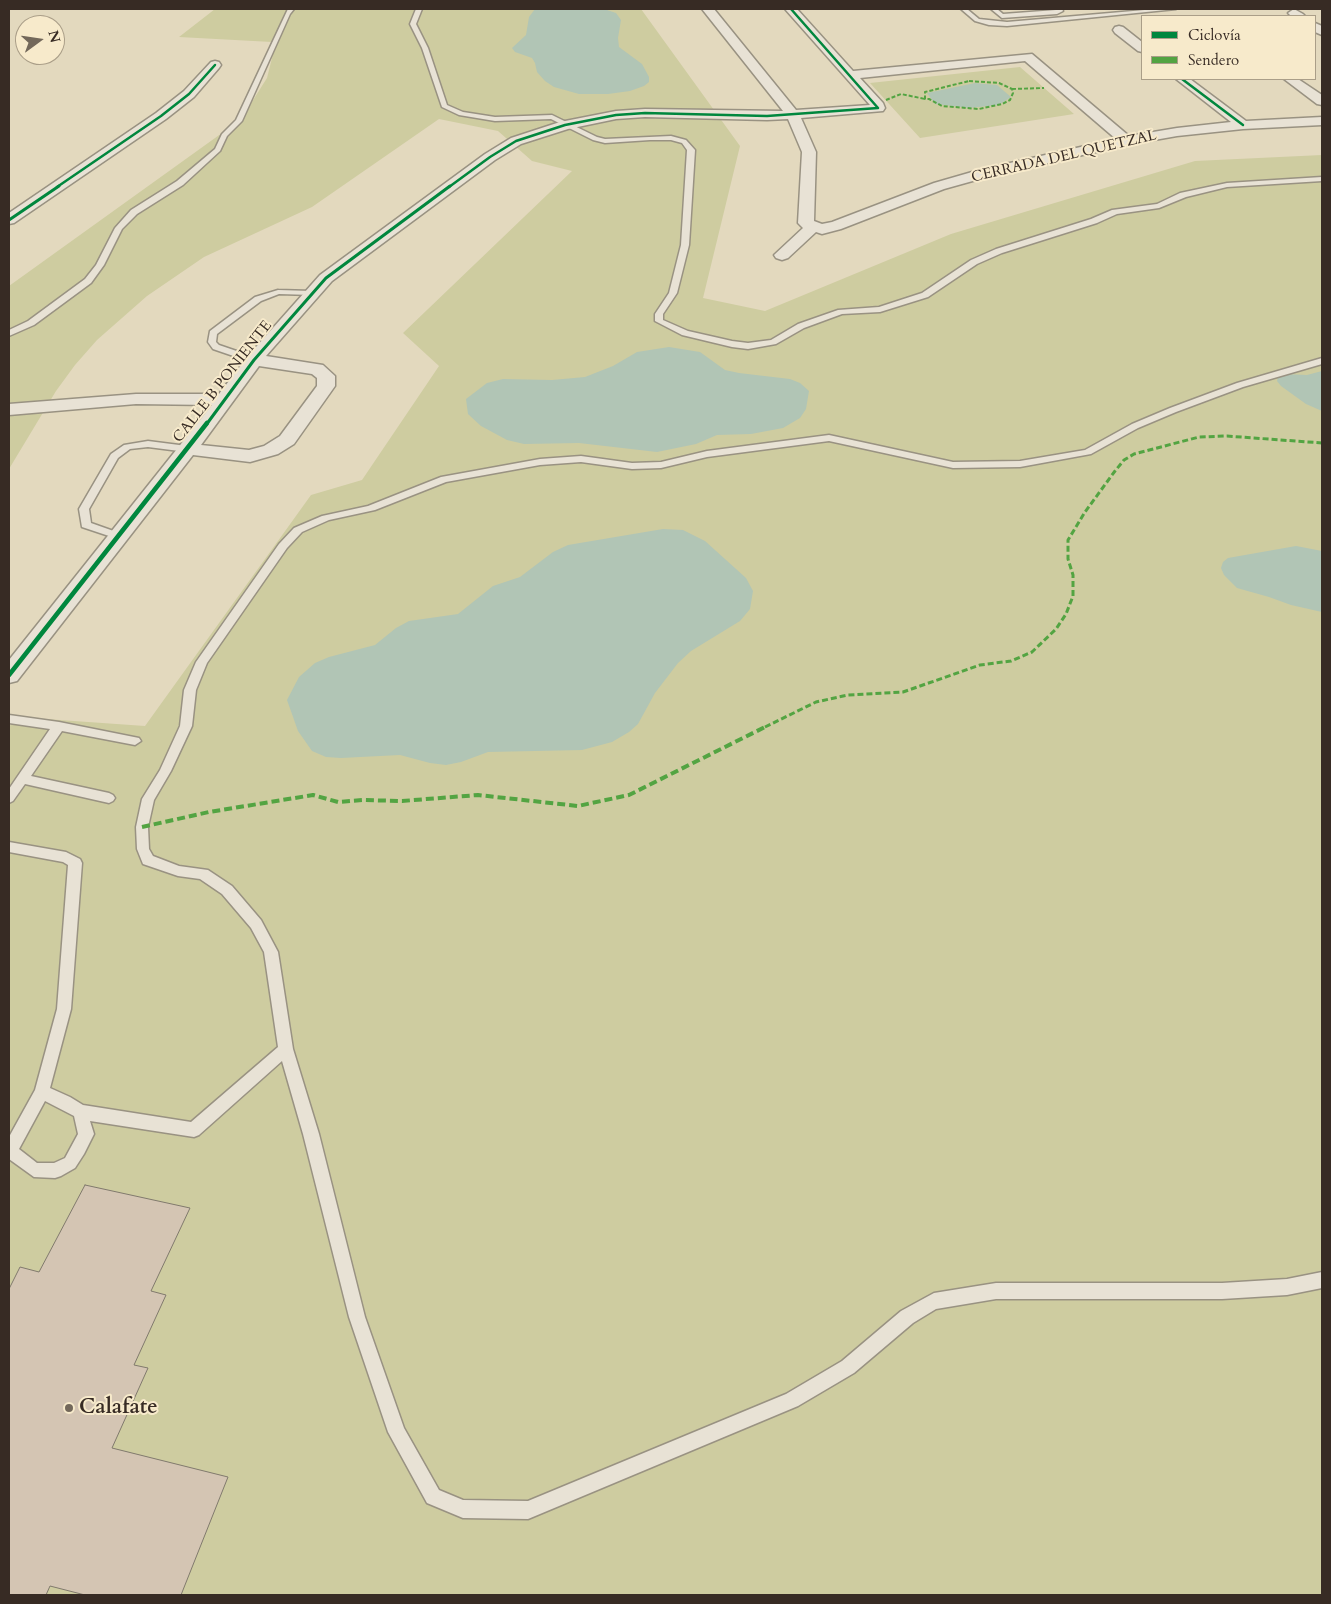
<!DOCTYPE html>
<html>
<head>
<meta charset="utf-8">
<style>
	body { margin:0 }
	#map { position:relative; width:1331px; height:1604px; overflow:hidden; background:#e3d9be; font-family:Cardo,serif }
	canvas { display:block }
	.frame { position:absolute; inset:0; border:10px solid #372b24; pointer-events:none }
	.legend { position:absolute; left:1141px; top:15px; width:175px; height:65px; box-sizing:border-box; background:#f7eacb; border:1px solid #aa9e88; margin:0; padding:6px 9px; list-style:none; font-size:15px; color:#372b24 }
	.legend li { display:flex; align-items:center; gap:10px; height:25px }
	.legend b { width:25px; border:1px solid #aa9e88 }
	.north { position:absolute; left:15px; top:15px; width:50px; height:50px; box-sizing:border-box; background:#f7eacb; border:1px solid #aa9e88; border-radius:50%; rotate:76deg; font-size:14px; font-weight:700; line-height:20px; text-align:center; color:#372b24 }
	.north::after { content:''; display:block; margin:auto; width:18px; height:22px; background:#73685a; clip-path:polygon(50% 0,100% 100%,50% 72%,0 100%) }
</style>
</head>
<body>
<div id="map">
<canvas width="1331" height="1604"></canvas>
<div class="frame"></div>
<ul class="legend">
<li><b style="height:6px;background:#00873e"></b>Ciclovía</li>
<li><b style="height:6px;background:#53a442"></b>Sendero</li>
</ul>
<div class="north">N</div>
</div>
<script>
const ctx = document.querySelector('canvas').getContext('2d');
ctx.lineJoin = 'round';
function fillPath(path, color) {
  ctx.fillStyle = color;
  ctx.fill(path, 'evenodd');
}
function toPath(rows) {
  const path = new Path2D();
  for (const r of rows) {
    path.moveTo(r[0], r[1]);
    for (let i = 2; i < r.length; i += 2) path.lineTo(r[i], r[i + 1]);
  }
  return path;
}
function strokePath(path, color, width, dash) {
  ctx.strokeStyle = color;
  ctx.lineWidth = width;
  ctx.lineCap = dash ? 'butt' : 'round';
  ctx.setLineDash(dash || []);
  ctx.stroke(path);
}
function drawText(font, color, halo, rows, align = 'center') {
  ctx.font = font + ' Cardo,serif';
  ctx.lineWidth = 4;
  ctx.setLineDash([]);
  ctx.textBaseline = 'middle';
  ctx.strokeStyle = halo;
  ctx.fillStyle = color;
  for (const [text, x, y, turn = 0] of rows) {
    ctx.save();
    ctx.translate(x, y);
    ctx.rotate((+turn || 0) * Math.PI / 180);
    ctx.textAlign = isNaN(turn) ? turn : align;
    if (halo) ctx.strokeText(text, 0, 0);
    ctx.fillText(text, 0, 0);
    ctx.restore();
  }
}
const green = toPath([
	[215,9,641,9,740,146,703,298,765,311,951,234,1195,161,1322,155,1322,1595,9,1595,9,727,17,717,145,726,311,495,362,480,439,366,403,333,572,171,532,161,498,131,439,119,312,207,204,257,147,296,97,340,75,365,56,391,9,469,9,286,222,133,250,105,267,78,273,54,272,42,179,37],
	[1020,67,1074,114,920,138,870,83]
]);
const water = toPath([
	[535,9,604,9,616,13,621,20,618,38,619,47,642,64,649,77,649,82,644,86,630,91,608,94,579,94,554,87,545,81,537,72,535,63,532,58,515,52,512,48,526,35,529,17],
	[975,83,997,85,1011,97,999,105,969,108,935,104,927,93],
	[669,347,700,352,725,370,739,373,790,379,800,383,809,391,806,409,800,418,783,428,751,434,717,435,696,444,657,452,579,443,524,444,507,440,481,426,468,414,466,399,487,383,503,379,552,380,585,377,613,366,637,352],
	[1322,371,1322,411,1306,404,1281,386,1277,381,1278,377,1283,374,1307,375],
	[663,529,683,530,705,541,746,578,753,591,750,609,740,621,691,651,678,663,655,693,638,724,629,732,612,742,582,750,488,752,461,762,446,765,430,763,400,755,341,758,326,757,312,751,298,731,287,700,299,677,315,663,329,657,375,645,396,628,409,621,458,614,493,586,520,577,553,552,568,545],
	[1296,546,1322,551,1322,612,1291,605,1269,597,1237,588,1224,575,1221,568,1223,562,1228,558]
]);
const building = toPath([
	[85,1185,190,1208,151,1291,166,1295,134,1365,148,1368,112,1448,228,1477,181,1595,85,1595,50,1586,46,1595,9,1595,9,1289,20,1267,39,1272,85,1185]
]);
const service = toPath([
	[288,9,294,9,290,14,242,121,227,136,220,151,183,185,137,214,122,229,104,265,91,283,34,325,9,336,9,330,28,321,85,279,96,265,115,228,131,210,177,181,215,149,222,134,236,120,288,9],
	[416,9,422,9,416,24,428,48,447,105,463,112,495,117,552,115,597,137,605,139,671,136,686,140,695,150,689,245,677,293,663,314,663,320,688,331,732,341,748,343,771,340,798,324,838,310,879,307,922,293,971,260,996,249,1091,219,1112,210,1157,204,1180,193,1227,183,1322,177,1322,181,1227,187,1186,197,1159,208,1117,214,1097,223,1002,253,977,264,928,297,880,312,842,314,804,328,776,344,748,349,732,347,682,335,655,321,655,314,669,293,681,245,687,150,682,143,671,140,650,140,605,143,593,140,551,119,495,121,459,115,442,107,422,48,410,24,416,9],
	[961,9,967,9,979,19,1007,22,1156,9,1176,9,1007,26,989,25,975,21,961,9],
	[991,9,997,9,1003,14,1056,10,1056,9,1062,9,1063,11,1057,14,1002,18,991,9],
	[278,290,312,291,316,293,312,295,279,294,261,301,217,334,216,342,219,345,257,358,257,362,251,362,213,349,208,342,210,331,255,297,278,290],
	[1322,358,1322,364,1243,387,1176,412,1138,428,1091,454,1020,467,953,468,829,441,707,457,661,468,632,469,581,462,540,465,446,482,375,510,329,520,302,532,287,548,207,663,196,690,192,726,171,771,154,800,148,827,149,849,153,856,179,866,208,870,232,886,261,920,278,952,293,1049,319,1134,365,1317,404,1428,439,1490,463,1500,528,1501,786,1394,842,1361,901,1311,934,1293,996,1283,1222,1283,1287,1279,1322,1272,1322,1288,1287,1295,1222,1299,996,1299,936,1309,913,1323,854,1373,798,1406,528,1519,463,1518,427,1503,388,1432,349,1317,303,1134,282,1061,199,1135,194,1137,90,1121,94,1134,84,1154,75,1168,61,1176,55,1178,34,1177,9,1159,9,1137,35,1090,57,1009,68,865,63,862,9,852,9,842,66,852,80,859,82,863,71,1009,50,1088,70,1097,83,1105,191,1122,278,1047,264,952,251,928,222,894,200,879,178,876,143,864,137,849,136,827,142,799,160,770,180,726,184,690,196,662,279,544,294,528,322,516,368,506,441,477,540,459,581,456,632,463,661,462,707,451,829,435,953,462,1020,461,1085,450,1132,424,1170,408,1237,383,1322,358],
	[45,1101,74,1116,78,1134,65,1158,54,1163,37,1163,19,1149,45,1101],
	[148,441,187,446,192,449,187,452,148,447,130,449,118,458,89,509,91,523,122,534,123,536,118,539,82,527,79,509,111,454,124,445,148,441],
	[9,715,59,722,139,738,141,741,135,745,62,731,31,776,109,793,113,795,115,798,113,801,109,803,25,784,13,801,9,803,9,789,50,729,9,723,9,715]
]);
const minor = toPath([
	[702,9,714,9,796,110,870,105,785,9,797,9,853,71,1032,54,1129,136,1177,128,1231,122,1176,79,1190,79,1246,121,1322,117,1322,125,1243,129,1177,136,1126,145,987,177,944,189,841,229,822,234,816,232,788,258,782,260,776,258,774,255,803,228,798,223,802,152,788,119,767,120,645,117,616,119,568,129,521,144,495,160,332,281,266,356,323,365,335,376,335,386,294,444,278,454,250,462,193,455,17,681,9,683,9,660,212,405,136,404,9,415,9,404,136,394,219,394,248,356,320,275,485,154,511,138,560,122,616,111,645,109,783,111,702,9],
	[1025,61,1116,139,979,170,934,183,832,222,822,224,814,221,816,152,801,118,883,111,885,108,883,103,860,78,1025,61],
	[259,366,312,374,317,378,317,386,280,436,264,446,249,450,201,445,259,366],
	[1294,9,1303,14,1305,16,1290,15,1288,13,1294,9],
	[1315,23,1322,26,1322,35,1315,32,1315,23],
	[1119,26,1123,27,1142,42,1142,52,1138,51,1115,33,1113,30,1115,27,1119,26],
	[215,61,219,62,221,65,219,68,194,97,166,119,14,223,9,224,9,213,156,113,184,91,211,62,215,61],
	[1284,79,1298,79,1322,95,1322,105,1317,104,1284,79]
]);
const quietFar2 = toPath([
	[969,81,999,83,1012,89,1013,93,1010,100,1002,104,979,109,942,106,929,99,925,99,925,92,969,81],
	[1012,89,1044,88],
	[886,100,901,94,925,99]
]);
const quietFar1 = toPath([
	[765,727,816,702,848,695,903,692,980,665,1011,661,1032,652,1056,629,1066,614,1073,596,1073,575,1068,559,1068,540,1085,512,1115,471,1124,460,1134,454,1199,437,1227,436,1322,443]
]);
const quiet = toPath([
	[142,827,209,812,313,795,338,802,363,800,402,801,478,795,578,806,629,795,767,726]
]);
const cyclewayFar2 = toPath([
	[1182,79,1243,125],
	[57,187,161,116,189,94,215,65],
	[449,187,490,157,516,141,565,125,616,115,645,113,767,116,878,108,791,9]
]);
const cyclewayFar1 = toPath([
	[9,220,59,186],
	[206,425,254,360,326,278,450,186]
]);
const cycleway = toPath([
	[9,675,207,423]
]);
const markers = [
	[69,1408,5,"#73685a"]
];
const farStreetnames = [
	["CERRADA DEL QUETZAL",1064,157,-13],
	["CALLE B PONIENTE",223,382,-52]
];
const nearPoinames = [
	["Calafate",79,1408]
];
fillPath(green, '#cecca0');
fillPath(water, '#b1c5b5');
fillPath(building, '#d4c5b3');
strokePath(building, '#817a6d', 1);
strokePath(service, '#999282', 3);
strokePath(minor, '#999282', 3);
fillPath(service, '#e8e2d5');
fillPath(minor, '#e8e2d5');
strokePath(quietFar2, '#53a442', 2, [4, 2]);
strokePath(quietFar1, '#53a442', 3, [6, 3]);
strokePath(quiet, '#53a442', 4, [8, 4]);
strokePath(cyclewayFar2, '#00873e', 2.5);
strokePath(cyclewayFar1, '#00873e', 3);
strokePath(cycleway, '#00873e', 4.5);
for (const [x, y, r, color] of markers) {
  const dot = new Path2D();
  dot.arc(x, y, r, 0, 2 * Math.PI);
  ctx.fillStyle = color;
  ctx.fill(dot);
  strokePath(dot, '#f7eacb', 2);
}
drawText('15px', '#372b24', '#f7eacb', farStreetnames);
drawText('bold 21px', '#372b24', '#f7eacb', nearPoinames, 'left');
</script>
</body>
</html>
